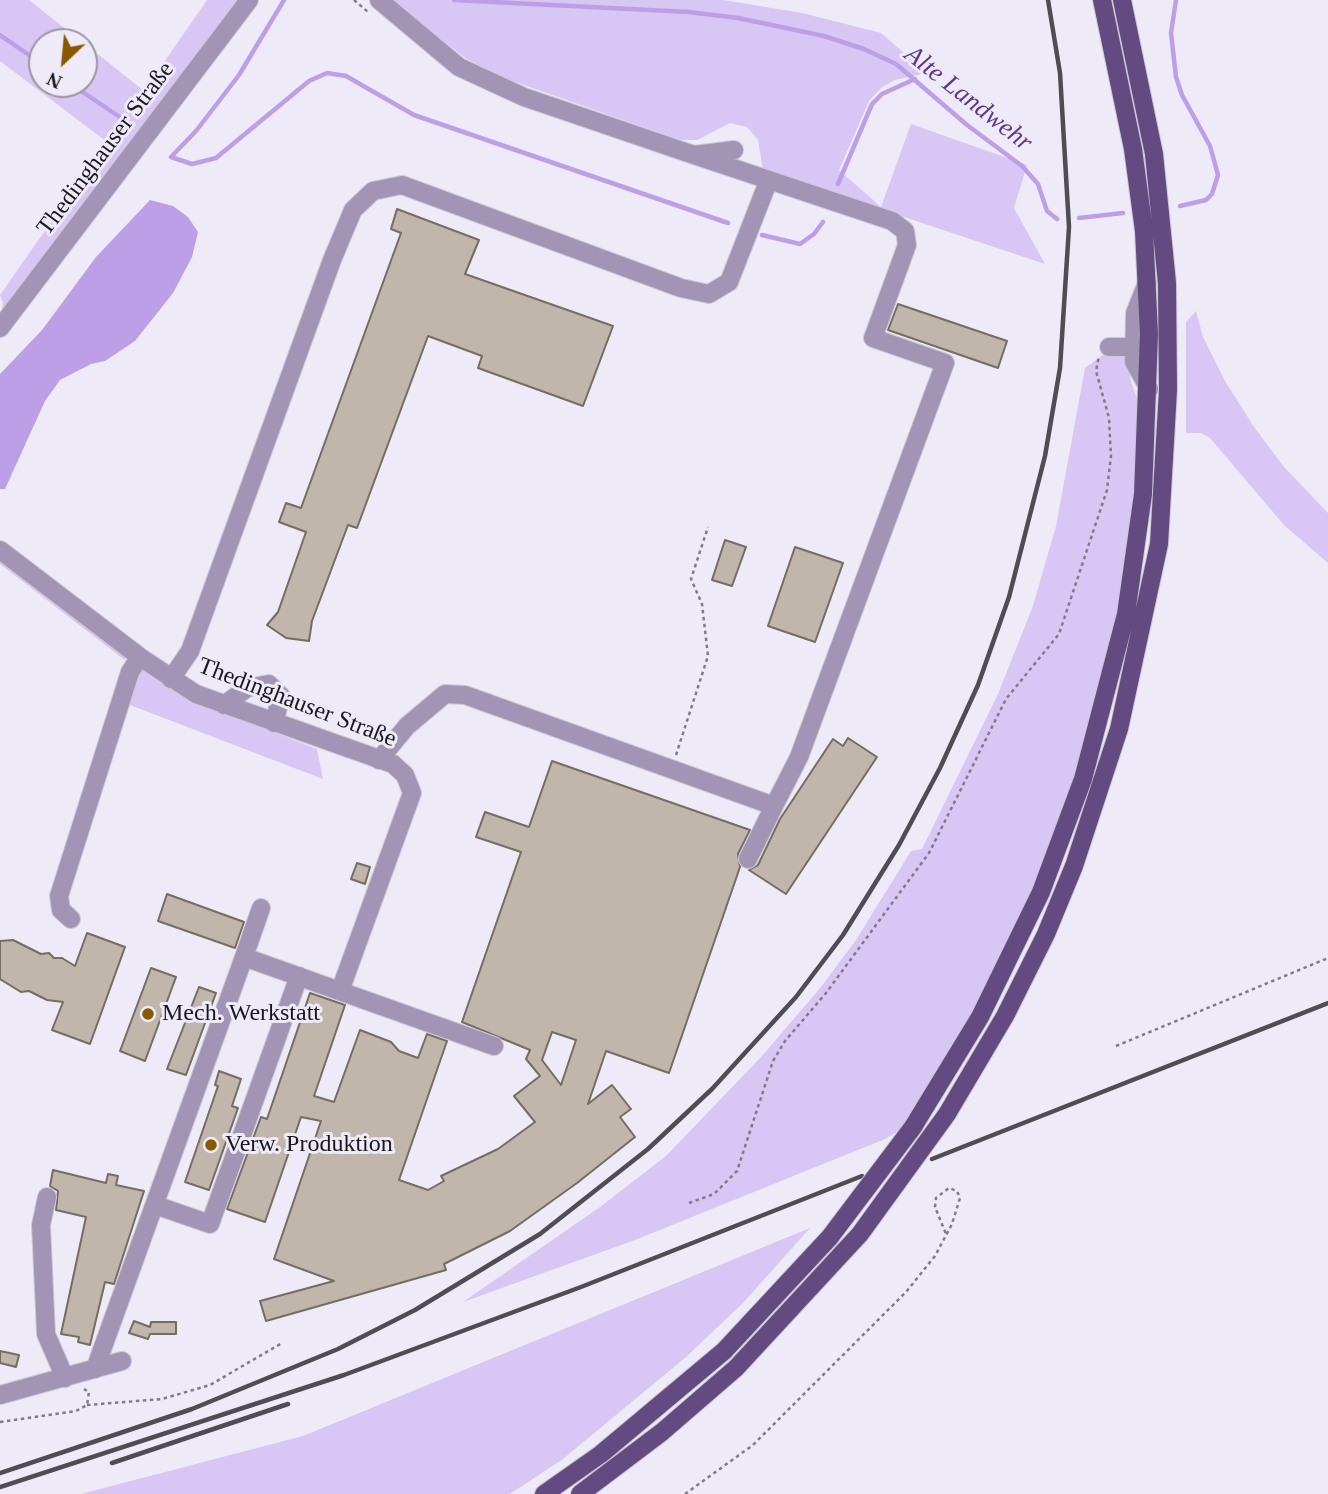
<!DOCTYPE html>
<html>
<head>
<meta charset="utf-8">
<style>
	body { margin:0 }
	#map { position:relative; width:1328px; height:1494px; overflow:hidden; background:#efeaf8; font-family:Georgia,serif }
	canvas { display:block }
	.north { position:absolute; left:28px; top:28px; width:70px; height:70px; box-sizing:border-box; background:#efeaf8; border:2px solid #9a96a0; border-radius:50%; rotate:206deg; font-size:19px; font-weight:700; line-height:28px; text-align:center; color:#1a181d }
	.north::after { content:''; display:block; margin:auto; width:24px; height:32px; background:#885900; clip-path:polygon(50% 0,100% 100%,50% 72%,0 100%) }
</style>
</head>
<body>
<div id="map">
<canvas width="1328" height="1494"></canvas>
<div class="north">N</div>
</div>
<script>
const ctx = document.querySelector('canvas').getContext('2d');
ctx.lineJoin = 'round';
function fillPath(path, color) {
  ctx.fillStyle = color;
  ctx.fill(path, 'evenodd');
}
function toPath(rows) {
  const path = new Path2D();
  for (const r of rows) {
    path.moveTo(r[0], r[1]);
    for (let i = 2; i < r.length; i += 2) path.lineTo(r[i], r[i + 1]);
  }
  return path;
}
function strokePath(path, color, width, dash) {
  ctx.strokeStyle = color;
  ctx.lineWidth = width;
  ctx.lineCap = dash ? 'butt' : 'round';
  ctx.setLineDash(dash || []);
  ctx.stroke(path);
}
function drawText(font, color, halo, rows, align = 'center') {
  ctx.font = font + ' Georgia,serif';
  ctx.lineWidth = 6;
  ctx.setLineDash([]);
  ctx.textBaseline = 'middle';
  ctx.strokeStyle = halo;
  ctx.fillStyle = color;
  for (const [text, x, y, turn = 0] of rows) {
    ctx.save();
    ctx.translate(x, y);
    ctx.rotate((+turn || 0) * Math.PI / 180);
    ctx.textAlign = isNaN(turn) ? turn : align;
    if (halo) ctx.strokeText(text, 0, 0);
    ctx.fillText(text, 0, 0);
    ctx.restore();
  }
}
const green = toPath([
	[0,0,29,0,82,42,42,42,42,84,84,84,84,43,144,91,207,0,243,0,0,317,3,303,0,295,107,142,0,61],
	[391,0,723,0,802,13,881,33,927,73,895,80,882,87,869,101,839,170,881,207,911,124,1027,165,1014,208,1045,264,763,170,758,140,747,127,730,123,697,140,680,140,507,79,468,60],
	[1196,311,1203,337,1225,381,1254,427,1284,467,1328,513,1328,563,1284,525,1210,438,1201,433,1186,433,1186,322],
	[1124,353,1129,358,1130,378,1138,402,1142,450,1117,629,1093,723,1049,853,1020,920,980,1001,899,1131,885,1139,635,1240,463,1302,600,1207,666,1156,762,1056,821,987,856,940,911,851,922,849,998,694,1033,606,1056,526,1085,368,1104,354],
	[0,557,121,650,126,661,0,564],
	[143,668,224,713,317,749,323,779,130,705,63,898,131,678],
	[810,1228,743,1303,686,1357,563,1459,510,1494,81,1494,303,1436]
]);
const water = toPath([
	[150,200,173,206,188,217,198,232,192,257,173,293,135,341,105,361,91,364,60,380,45,401,5,489,0,489,0,374,42,330,96,257]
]);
const stream = toPath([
	[284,0,239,75,196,131,171,157,192,164,216,158,309,81,327,73,346,76,414,115,728,223],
	[454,0,688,12,738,18,824,36,864,49,896,64,967,125,1022,166,1038,184,1047,211,1057,219],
	[1176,0,1171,33,1176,77,1182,95,1210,146,1218,175,1212,194,1206,200,1180,206],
	[0,35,42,64],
	[71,84,121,118],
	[838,184,872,104,882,94,915,79],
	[1079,218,1123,213],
	[762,235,800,244,814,234,823,222]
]);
const building = toPath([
	[397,209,479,240,465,274,613,326,583,406,478,368,482,356,428,336,357,528,348,525,312,621,309,641,286,638,267,625,278,612,306,532,279,522,286,503,301,508,401,233,391,229,397,209],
	[898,304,1007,341,998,368,888,330,898,304],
	[725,540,746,547,732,586,712,580,725,540],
	[795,547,843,563,815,642,768,626,795,547],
	[848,738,877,757,786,894,749,870,758,865,780,819,833,739,843,746,848,738],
	[552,761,750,830,738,854,740,867,669,1073,606,1051,588,1104,612,1085,631,1109,620,1117,635,1137,577,1183,510,1231,444,1264,446,1270,266,1321,260,1301,334,1281,274,1259,321,1121,301,1117,265,1222,227,1209,261,1117,267,1119,310,993,345,1005,314,1096,334,1102,360,1030,391,1042,399,1051,418,1058,427,1034,447,1041,399,1180,428,1190,444,1181,441,1176,498,1149,535,1122,514,1096,540,1076,526,1059,530,1050,462,1022,521,852,476,837,485,812,529,827,552,761],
	[552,1032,576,1040,561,1085,542,1060,552,1032],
	[357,863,370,867,365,884,351,879,357,863],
	[167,894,244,922,235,948,158,921,167,894],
	[87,933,125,947,90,1044,52,1030,63,1002,47,1000,29,991,21,992,0,979,0,941,13,940,41,954,49,953,54,958,62,958,75,966,87,933],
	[151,968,176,977,145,1061,120,1051,151,968],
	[199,987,216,993,186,1075,167,1069,199,987],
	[219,1071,241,1079,232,1106,238,1108,209,1190,185,1182,218,1086,215,1085,219,1071],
	[53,1170,106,1183,108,1174,118,1176,116,1185,144,1191,114,1284,105,1282,90,1345,78,1342,79,1337,61,1334,86,1217,56,1210,58,1191,50,1186,53,1170],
	[134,1321,150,1327,151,1322,176,1322,176,1334,150,1334,148,1339,129,1333,134,1321],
	[0,1351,19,1355,16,1367,0,1363,0,1351]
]);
const path = toPath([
	[354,0,368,12],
	[676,755,708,656,702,604,691,579,708,527],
	[1116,1046,1328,958],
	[689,1203,714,1194,737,1171,773,1061,785,1041,826,993,929,853,1006,699,1059,634,1107,490,1111,456,1109,418,1096,371,1099,356],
	[87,1405,162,1399,210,1385,282,1343],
	[0,1422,76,1411,87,1405,89,1392,84,1389],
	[685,1494,753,1445,906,1292,935,1256,952,1224,960,1198,957,1191,949,1188,936,1198,935,1207,946,1234]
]);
const minor = toPath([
	[379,0,459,67,524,97,694,155,734,150],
	[1147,283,1135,313,1134,362,1149,389],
	[0,328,249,0],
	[1109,347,1135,347],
	[0,550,140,657,196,694,393,764,405,775,412,793,340,991],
	[171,679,190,651,332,260,353,210,373,191,402,185,681,288,709,294,729,282,768,182],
	[224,705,247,688,269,684,281,696,274,723],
	[379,760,407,726,445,694,465,695,774,806,799,757,945,363,873,338,907,245,905,231,892,221,694,155],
	[748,859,774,806],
	[71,919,61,910,59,896,130,672,140,657],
	[244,957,261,908],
	[47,1197,41,1225,46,1334,65,1378],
	[155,1205,210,1224,299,976],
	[95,1369,244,957,494,1046],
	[0,1395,122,1361]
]);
const major = toPath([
	[947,1114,1005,1016,1046,934,1074,866,1119,729,1159,544,1168,390,1167,283,1154,154,1122,0],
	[913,1127,980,1017,1041,892,1083,779,1126,614,1143,494,1149,334,1144,231,1133,149,1102,0],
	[544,1494,601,1454,724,1351,830,1237],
	[580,1494,662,1432,736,1368,860,1234]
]);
const rail = toPath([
	[932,1159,1328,1003],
	[112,1463,288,1404],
	[0,1473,192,1409,338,1349,415,1310,540,1234,648,1149,712,1089,796,997,843,935,899,845,940,768,978,685,1009,597,1045,456,1060,368,1069,227,1060,73,1048,0],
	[0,1487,344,1375,581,1287,862,1176]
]);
const majorBridge = toPath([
	[860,1234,947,1114],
	[830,1237,913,1127]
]);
const markers = [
	[148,1014,7,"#885900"],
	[211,1145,7,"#885900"]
];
const streetNames = [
	["Thedinghauser Straße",106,149,-53],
	["Thedinghauser Straße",297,703,21]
];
const poiNames = [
	["Mech. Werkstatt",162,1014],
	["Verw. Produktion",225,1145]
];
const waterNames = [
	["Alte Landwehr",968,99,38]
];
fillPath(green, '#d8c6f4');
fillPath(water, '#bd9fe8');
strokePath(stream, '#bd9fe8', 4.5);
fillPath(building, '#c0b6ab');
strokePath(building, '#756d62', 2);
strokePath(minor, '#cdc8d5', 20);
strokePath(major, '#cdc8d5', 20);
strokePath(path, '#807c86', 2.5, [3.5, 3.5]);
strokePath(minor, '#a194b4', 18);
strokePath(major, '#634b82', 18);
strokePath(rail, '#4f4c53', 4.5);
strokePath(majorBridge, '#cdc8d5', 20, []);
strokePath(majorBridge, '#634b82', 18);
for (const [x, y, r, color] of markers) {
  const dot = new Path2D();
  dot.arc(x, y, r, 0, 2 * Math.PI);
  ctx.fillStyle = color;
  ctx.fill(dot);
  strokePath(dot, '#efeaf8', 2.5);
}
drawText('24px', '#1a181d', '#efeaf8', streetNames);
drawText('24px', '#1a181d', '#efeaf8', poiNames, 'left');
drawText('italic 26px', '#5e368b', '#efeaf8', waterNames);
</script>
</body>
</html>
